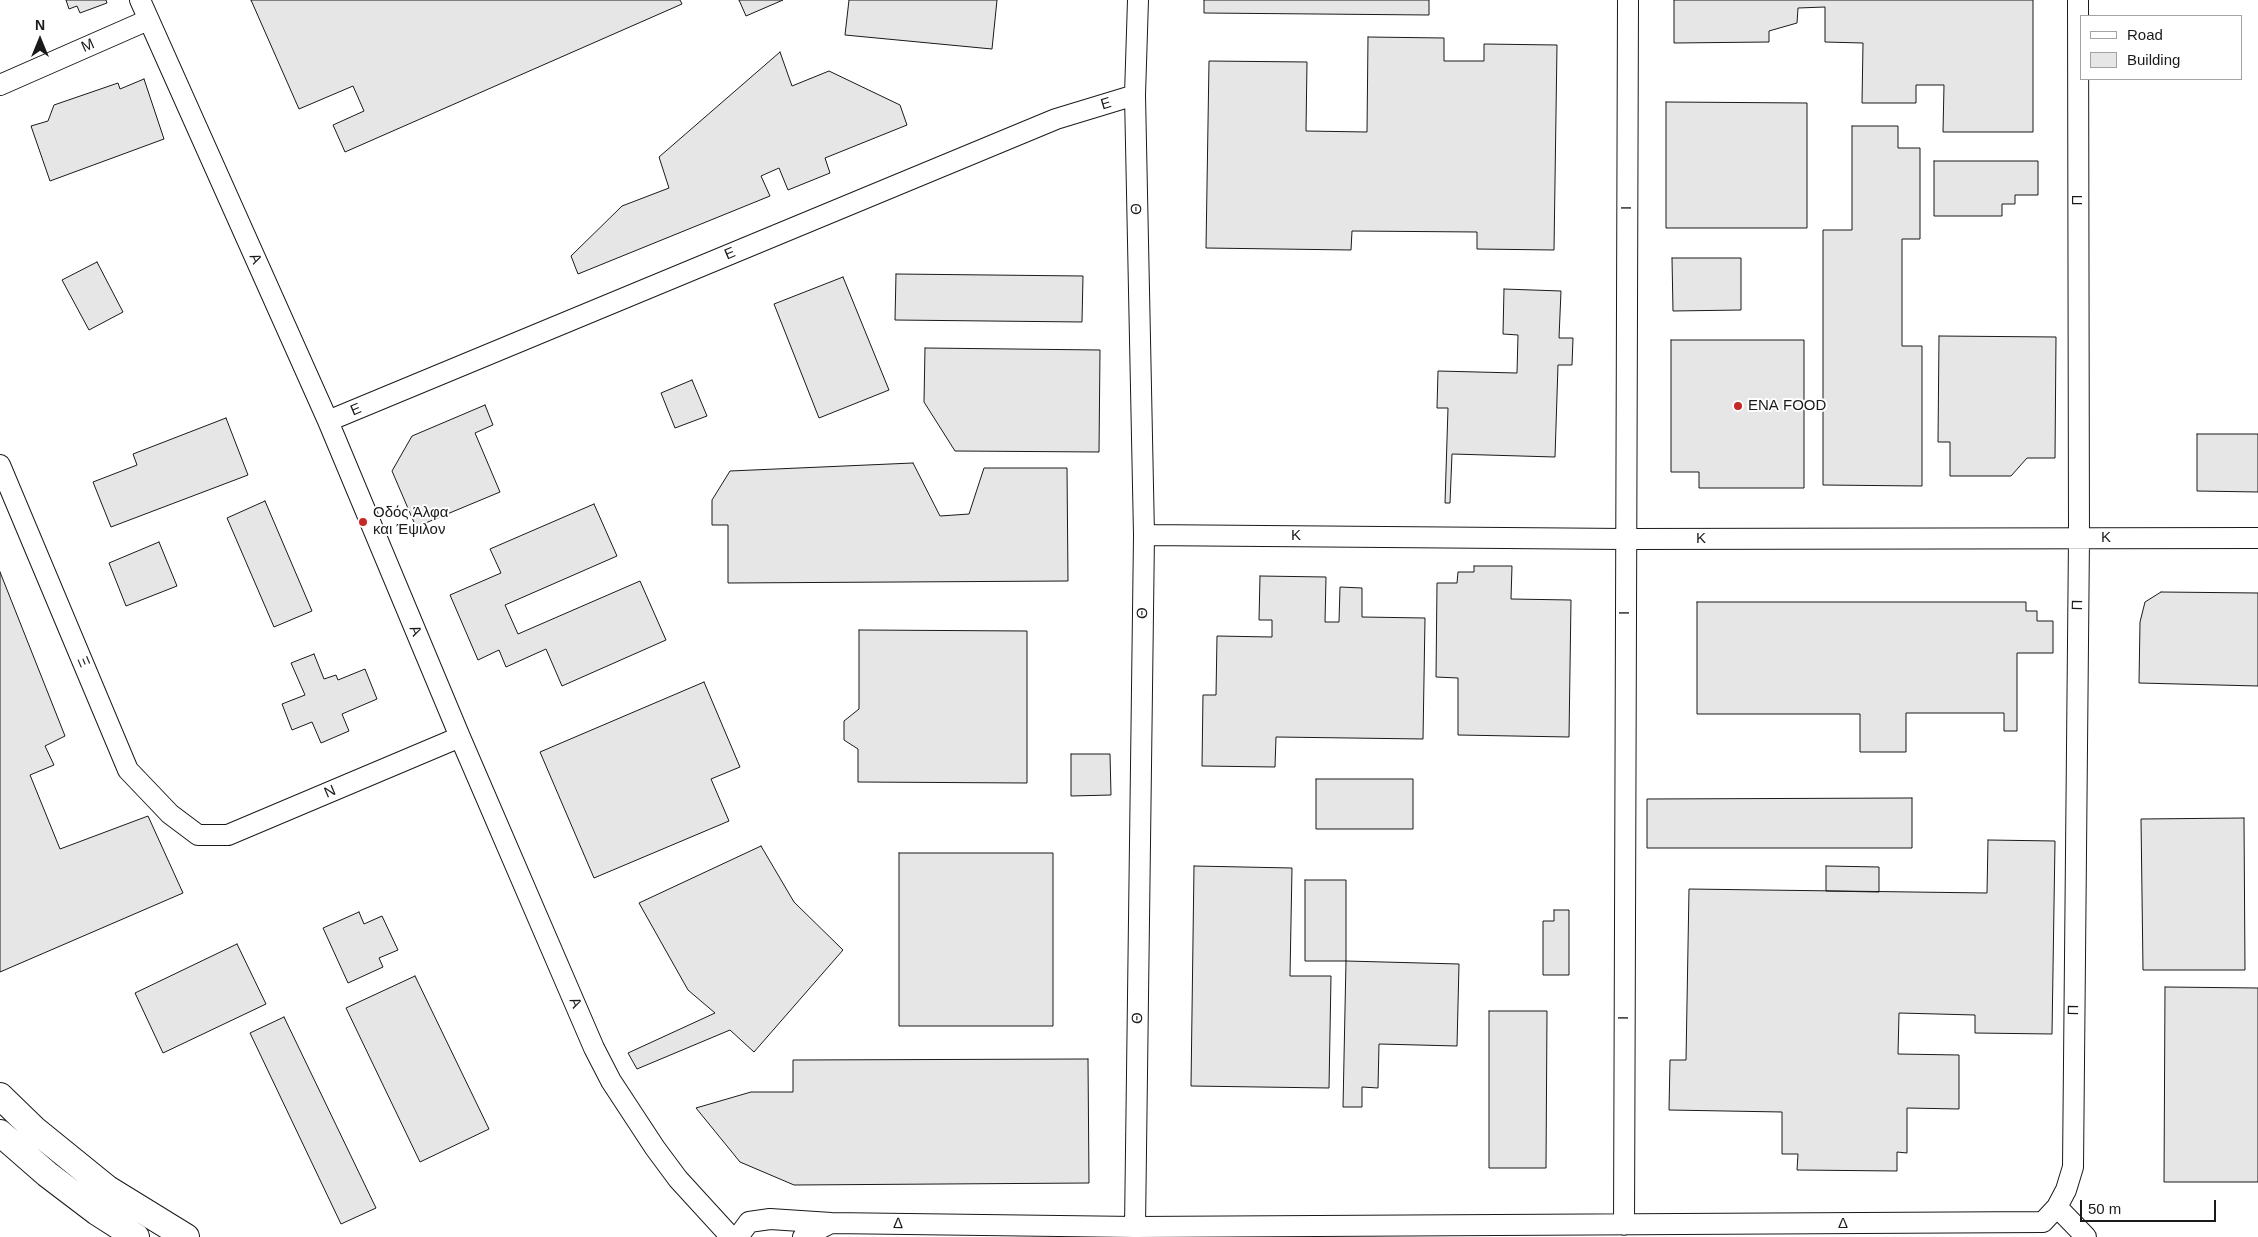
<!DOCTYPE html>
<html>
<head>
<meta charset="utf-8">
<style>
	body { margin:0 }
	#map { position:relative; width:2258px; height:1237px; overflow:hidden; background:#fff; font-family:Helvetica,sans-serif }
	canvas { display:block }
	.legend { position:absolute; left:2080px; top:15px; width:162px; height:65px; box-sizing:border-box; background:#fff; border:1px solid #a3a3a3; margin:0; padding:6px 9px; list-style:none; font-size:15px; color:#1a1a1a }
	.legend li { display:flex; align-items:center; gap:10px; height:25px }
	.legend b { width:25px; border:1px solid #a3a3a3 }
	.north { position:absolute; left:15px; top:15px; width:50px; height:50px; -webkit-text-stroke:4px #fff; paint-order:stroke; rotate:0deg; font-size:14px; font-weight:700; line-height:20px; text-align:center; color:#1a1a1a }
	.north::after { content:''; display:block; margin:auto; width:18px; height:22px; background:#1a1a1a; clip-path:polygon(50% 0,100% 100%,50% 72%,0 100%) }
	.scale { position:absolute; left:2080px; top:1200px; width:136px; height:22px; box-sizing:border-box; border:2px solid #1a1a1a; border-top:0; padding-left:6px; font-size:15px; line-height:18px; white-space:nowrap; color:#1a1a1a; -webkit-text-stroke:4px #fff; paint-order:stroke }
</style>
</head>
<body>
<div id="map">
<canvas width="2258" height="1237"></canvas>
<ul class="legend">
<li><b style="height:6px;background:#fff"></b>Road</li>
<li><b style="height:14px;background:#e6e6e6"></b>Building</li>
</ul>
<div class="north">N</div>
<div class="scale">50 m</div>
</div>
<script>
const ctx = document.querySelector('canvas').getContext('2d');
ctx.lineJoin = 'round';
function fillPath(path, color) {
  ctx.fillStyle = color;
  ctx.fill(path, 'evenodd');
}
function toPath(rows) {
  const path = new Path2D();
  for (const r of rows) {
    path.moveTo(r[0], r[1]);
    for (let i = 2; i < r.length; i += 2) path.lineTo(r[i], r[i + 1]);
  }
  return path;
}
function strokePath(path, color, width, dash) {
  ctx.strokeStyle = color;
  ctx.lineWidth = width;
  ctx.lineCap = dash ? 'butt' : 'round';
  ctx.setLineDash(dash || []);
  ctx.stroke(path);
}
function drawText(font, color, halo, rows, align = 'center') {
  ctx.font = font + ' Helvetica,sans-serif';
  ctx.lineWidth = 4;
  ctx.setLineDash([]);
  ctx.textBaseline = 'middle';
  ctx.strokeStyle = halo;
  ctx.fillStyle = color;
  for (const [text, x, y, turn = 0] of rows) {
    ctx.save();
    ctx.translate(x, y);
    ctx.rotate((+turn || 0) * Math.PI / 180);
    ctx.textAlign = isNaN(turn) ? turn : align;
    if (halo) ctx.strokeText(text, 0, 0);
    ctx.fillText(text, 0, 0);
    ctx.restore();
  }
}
const building = toPath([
	[66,0,106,0,107,3,80,13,77,6,69,9,66,0],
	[251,0,680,0,682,4,345,152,333,125,364,111,353,86,299,109,251,0],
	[739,0,783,0,746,16,739,0],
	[849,0,997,0,992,49,845,35,849,0],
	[1204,0,1429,0,1429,15,1204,13,1204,0],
	[1674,0,2033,0,2033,132,1943,132,1944,85,1916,85,1916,103,1862,103,1863,43,1825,42,1825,7,1798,8,1797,23,1769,31,1769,42,1674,43,1674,0],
	[1368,37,1444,38,1444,61,1484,61,1484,44,1557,45,1554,250,1477,249,1477,232,1352,231,1351,250,1206,248,1209,61,1307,62,1306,131,1367,132,1368,37],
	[780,52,792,86,829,71,900,105,907,125,825,158,830,173,788,190,779,168,761,176,770,196,578,274,571,256,622,206,669,188,659,157,780,52],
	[144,79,164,139,50,181,31,126,48,121,54,105,118,83,120,89,144,79],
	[1666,102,1807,103,1807,228,1666,228,1666,102],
	[1852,126,1898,126,1898,148,1920,148,1920,239,1902,239,1902,346,1922,346,1922,486,1823,485,1823,230,1852,230,1852,126],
	[1934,161,2038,161,2038,195,2015,195,2015,204,2002,204,2002,216,1934,216,1934,161],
	[1672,258,1741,258,1741,310,1673,311,1672,258],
	[97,262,123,312,89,330,62,280,97,262],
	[896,274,1083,276,1082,322,895,320,896,274],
	[843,277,889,390,819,418,774,304,843,277],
	[1504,289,1561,291,1559,338,1573,338,1572,365,1558,365,1555,457,1452,454,1450,503,1445,503,1448,408,1437,408,1438,371,1517,373,1518,335,1503,334,1504,289],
	[1939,336,2056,337,2055,458,2027,458,2011,476,1950,476,1950,442,1938,442,1939,336],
	[1671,340,1804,340,1804,488,1699,488,1699,472,1671,472,1671,340],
	[925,348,1100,350,1099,452,955,451,924,402,925,348],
	[692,380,707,416,675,428,661,393,692,380],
	[485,405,493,425,475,433,500,492,416,527,392,471,412,436,485,405],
	[226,418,248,475,111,527,93,482,137,465,133,454,226,418],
	[2197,434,2258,434,2258,492,2197,491,2197,434],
	[913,463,940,516,969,514,984,468,1067,468,1068,581,728,583,728,525,712,525,712,500,730,471,913,463],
	[265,501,312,611,274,627,227,518,265,501],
	[594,504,617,556,505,605,518,634,640,581,666,640,562,686,546,649,506,667,499,650,478,660,450,595,501,573,490,549,594,504],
	[159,542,177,586,126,606,109,563,159,542],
	[1474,566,1512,566,1511,599,1571,600,1569,737,1458,735,1458,678,1436,677,1437,583,1457,583,1458,572,1474,572,1474,566],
	[0,572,65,736,45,746,54,765,30,775,60,849,148,816,183,893,0,972,0,572],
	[1260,576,1326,577,1325,622,1339,622,1340,587,1362,588,1362,617,1425,618,1423,739,1276,737,1275,767,1202,766,1203,695,1216,695,1217,636,1272,637,1272,620,1259,620,1260,576],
	[2161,592,2258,593,2258,686,2139,683,2140,622,2145,602,2161,592],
	[1697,602,2026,602,2026,611,2037,611,2037,621,2053,621,2053,653,2017,653,2017,731,2004,731,2004,713,1906,713,1906,752,1860,752,1860,714,1697,714,1697,602],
	[859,630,1027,631,1027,783,858,782,858,749,844,740,844,721,859,709,859,630],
	[314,654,324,679,336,675,338,680,365,669,377,699,342,714,349,731,321,743,312,722,292,730,282,704,305,695,291,663,314,654],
	[704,682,740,767,711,779,729,821,594,878,540,752,704,682],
	[1071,754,1110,754,1111,795,1071,796,1071,754],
	[1316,779,1413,779,1413,829,1316,829,1316,779],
	[1912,798,1912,848,1647,848,1647,799,1912,798],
	[2244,818,2245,970,2143,970,2141,819,2244,818],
	[1988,840,2055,841,2052,1034,1975,1033,1975,1015,1899,1013,1898,1054,1959,1055,1959,1109,1907,1108,1907,1153,1897,1152,1897,1171,1797,1170,1798,1154,1782,1154,1782,1112,1669,1110,1670,1060,1686,1060,1689,889,1987,893,1988,840],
	[761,846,794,902,843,950,754,1052,730,1030,637,1069,628,1053,715,1013,688,990,639,903,761,846],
	[899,853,1053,853,1053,1026,899,1026,899,853],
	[1194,866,1292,868,1290,976,1331,976,1329,1088,1191,1086,1194,866],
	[1826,866,1879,867,1879,892,1826,891,1826,866],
	[1305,880,1346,880,1346,961,1305,961,1305,880],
	[1554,910,1569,910,1569,975,1543,975,1543,921,1554,921,1554,910],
	[359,912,364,924,382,916,398,950,379,958,383,967,348,983,323,928,359,912],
	[237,944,266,1004,163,1053,135,993,237,944],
	[1346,961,1459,964,1457,1046,1379,1044,1378,1088,1362,1087,1362,1107,1343,1107,1346,961],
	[415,976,489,1129,420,1162,346,1008,415,976],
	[2165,987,2258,988,2258,1182,2164,1182,2165,987],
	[1489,1011,1547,1011,1546,1168,1489,1168,1489,1011],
	[284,1017,376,1208,341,1224,250,1033,284,1017],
	[1088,1059,1089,1183,794,1185,740,1162,696,1108,751,1092,793,1092,793,1060,1088,1059]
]);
const minor = toPath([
	[140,0,328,421,460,737,594,1048,611,1081,655,1148,678,1179,731,1237],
	[0,85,148,20],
	[328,421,1056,119,1135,95],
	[0,465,128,770,170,814,198,835,228,835,460,737],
	[1144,535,1625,539,2258,538],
	[2057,1207,2066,1190,2073,1167,2079,538,2078,0],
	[1624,1225,1628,0],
	[1135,1227,1144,535,1135,95,1138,0],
	[738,1237,749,1222,770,1219,831,1223,1135,1227,2043,1222,2057,1207,2086,1237],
	[803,1237,831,1223]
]);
const major = toPath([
	[0,1096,34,1129,108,1189,186,1237],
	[0,1133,47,1174,97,1212,136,1237]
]);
const markers = [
	[1738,406,5,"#c62828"],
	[363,522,5,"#c62828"]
];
const streetNames = [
	["Μ",88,46,-24],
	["Ε",1106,104,-17],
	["Π",2078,200,-90],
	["Ι",1627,208,-90],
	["Θ",1137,209,-91],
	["Ε",730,254,-23],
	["Α",255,259,66],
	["Ε",356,410,-23],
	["Κ",1296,536],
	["Κ",2106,538],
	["Κ",1701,539],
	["Π",2078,605,-89],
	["Θ",1143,613,-89],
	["Ι",1625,613,-90],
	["Α",415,631,67],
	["Ξ",83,662,67],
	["Ν",330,792,-23],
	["Α",575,1003,67],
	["Π",2074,1010,-89],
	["Θ",1138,1018,-89],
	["Ι",1624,1018,-90],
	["Δ",898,1224,1],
	["Δ",1843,1224]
];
const poiNames = [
	["ENA FOOD",1748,406],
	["Οδός Άλφα",373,513],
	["και Έψιλον",373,530]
];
fillPath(building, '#e6e6e6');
strokePath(building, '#1a1a1a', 1);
strokePath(minor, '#1a1a1a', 22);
strokePath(major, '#1a1a1a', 28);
strokePath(minor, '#fff', 20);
strokePath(major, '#fff', 26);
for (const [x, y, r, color] of markers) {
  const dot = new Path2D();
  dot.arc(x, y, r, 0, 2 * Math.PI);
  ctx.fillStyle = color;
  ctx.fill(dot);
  strokePath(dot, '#fff', 2);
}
drawText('15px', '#1a1a1a', '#fff', streetNames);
drawText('15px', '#1a1a1a', '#fff', poiNames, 'left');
</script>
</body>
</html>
